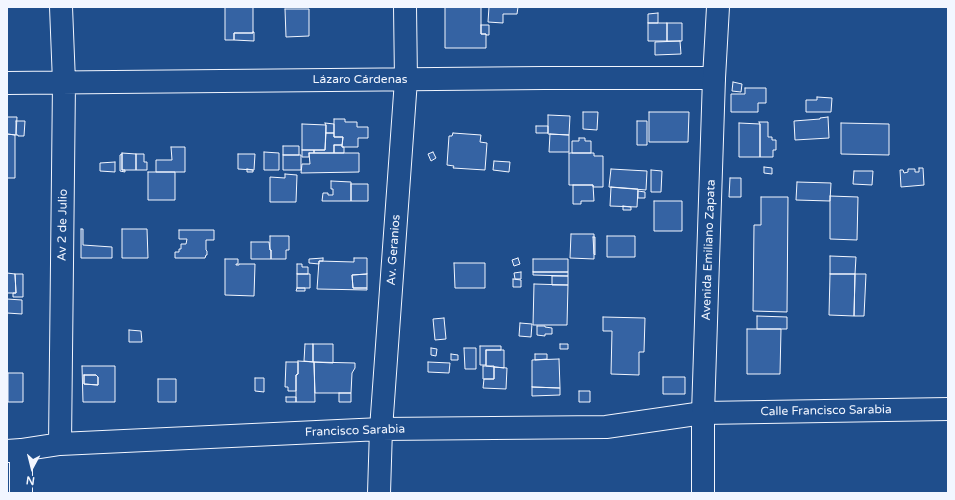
<!DOCTYPE html>
<html>
<head>
<meta charset="utf-8">
<style>
	body { margin:0 }
	#map { position:relative; width:955px; height:500px; overflow:hidden; background:#1f4e8c; font-family:"Varela Round",sans-serif }
	canvas { display:block }
	.frame { position:absolute; inset:0; border:8px solid #f2f6ff; pointer-events:none }
	.north { position:absolute; left:12px; top:448px; width:40px; height:40px; -webkit-text-stroke:3px #1f4e8c; paint-order:stroke; rotate:187deg; font-size:11px; font-weight:700; line-height:16px; text-align:center; color:#f2f6ff }
	.north::after { content:''; display:block; margin:auto; width:14px; height:18px; background:#f2f6ff; clip-path:polygon(50% 0,100% 100%,50% 72%,0 100%) }
</style>
</head>
<body>
<div id="map">
<canvas width="955" height="500"></canvas>
<div class="frame"></div>
<div class="north">N</div>
</div>
<script>
const ctx = document.querySelector('canvas').getContext('2d');
ctx.lineJoin = 'round';
function fillPath(path, color) {
  ctx.fillStyle = color;
  ctx.fill(path, 'evenodd');
}
function toPath(rows) {
  const path = new Path2D();
  for (const r of rows) {
    path.moveTo(r[0], r[1]);
    for (let i = 2; i < r.length; i += 2) path.lineTo(r[i], r[i + 1]);
  }
  return path;
}
function strokePath(path, color, width, dash) {
  ctx.strokeStyle = color;
  ctx.lineWidth = width;
  ctx.lineCap = dash ? 'butt' : 'round';
  ctx.setLineDash(dash || []);
  ctx.stroke(path);
}
function drawText(font, color, halo, rows, align = 'center') {
  ctx.font = font + ' "Varela Round",sans-serif';
  ctx.lineWidth = 3;
  ctx.setLineDash([]);
  ctx.textBaseline = 'middle';
  ctx.strokeStyle = halo;
  ctx.fillStyle = color;
  for (const [text, x, y, turn = 0] of rows) {
    ctx.save();
    ctx.translate(x, y);
    ctx.rotate((+turn || 0) * Math.PI / 180);
    ctx.textAlign = isNaN(turn) ? turn : align;
    if (halo) ctx.strokeText(text, 0, 0);
    ctx.fillText(text, 0, 0);
    ctx.restore();
  }
}
const building = toPath([
	[225,7,253,7,253,33,234,33,234,40,225,40,225,7],
	[445,7,481,7,481,34,486,34,486,48,445,48,445,7],
	[489,7,518,7,517,14,503,14,503,23,488,22,489,7],
	[285,9,309,9,309,36,286,37,285,9],
	[658,13,658,23,648,23,648,14,658,13],
	[648,23,667,23,667,41,648,41,648,23],
	[667,23,682,23,682,41,667,41,667,23],
	[481,25,489,25,489,35,486,35,486,34,481,34,481,25],
	[253,32,254,32,254,41,234,40,234,33,253,33,253,32],
	[680,41,681,54,655,55,655,42,680,41],
	[733,82,742,84,741,92,732,91,733,82],
	[745,88,766,88,766,103,758,103,758,112,731,112,731,94,745,94,745,88],
	[817,97,832,98,831,112,806,112,806,100,817,100,817,97],
	[583,112,598,112,597,130,583,129,583,112],
	[649,112,689,112,688,142,649,142,649,112],
	[548,115,570,116,569,135,548,134,548,115],
	[7,117,17,117,16,135,7,134,7,117],
	[828,117,829,138,795,140,794,121,820,119,820,118,828,117],
	[334,119,345,119,345,122,357,122,357,127,368,127,368,138,358,138,358,147,342,147,343,137,334,137,334,119],
	[16,121,25,121,24,136,18,136,18,135,16,135,16,121],
	[637,121,647,121,647,145,637,145,637,121],
	[759,122,768,122,768,137,772,137,772,140,776,140,776,150,773,150,773,157,760,157,760,124,759,122],
	[325,123,334,124,334,133,326,133,326,125,325,123],
	[739,123,760,124,760,157,739,157,739,123],
	[841,123,889,124,889,155,841,154,841,123],
	[302,124,326,125,325,150,302,150,302,124],
	[536,126,548,126,548,133,536,133,536,126],
	[326,133,334,133,334,137,343,137,342,145,334,145,334,153,314,153,314,150,325,150,326,133],
	[453,133,481,135,480,142,487,143,485,170,453,168,454,166,447,165,449,136,452,136,453,133],
	[7,134,15,135,15,178,7,178,7,134],
	[550,134,569,135,569,152,549,152,550,134],
	[579,138,585,138,585,141,591,141,591,153,572,153,572,141,579,141,579,138],
	[334,145,342,145,342,147,344,147,344,153,334,153,334,145],
	[283,146,299,146,299,155,283,155,283,146],
	[171,147,185,147,185,172,156,172,156,160,172,160,171,147],
	[302,150,314,150,314,153,309,153,309,157,302,157,302,150],
	[264,152,279,153,279,170,264,170,264,152],
	[433,152,436,158,431,161,428,154,433,152],
	[122,153,136,154,136,170,122,170,122,153],
	[309,153,359,153,359,172,301,173,302,164,310,164,309,153],
	[569,153,594,153,594,156,603,156,603,187,593,187,593,185,569,185,569,153],
	[122,154,122,170,125,170,125,172,120,171,120,155,122,154],
	[136,154,144,154,144,162,147,162,147,170,136,170,136,154],
	[238,154,255,154,254,170,238,169,238,154],
	[283,155,301,155,301,170,283,170,283,155],
	[494,161,510,162,509,172,493,170,494,161],
	[115,162,115,172,100,171,100,163,115,162],
	[764,167,772,168,772,174,764,173,764,167],
	[919,168,923,168,924,185,901,187,900,170,903,170,904,173,908,172,908,169,915,169,915,172,919,172,919,168],
	[247,169,253,170,253,172,247,172,247,169],
	[611,169,647,171,646,190,609,187,611,169],
	[651,170,662,171,661,192,651,192,651,170],
	[854,171,873,171,872,185,853,184,854,171],
	[148,172,175,172,175,200,148,200,148,172],
	[285,174,297,175,296,202,270,202,270,177,285,178,285,174],
	[730,178,741,178,741,197,729,197,730,178],
	[331,181,351,182,351,201,322,201,323,193,328,193,328,195,333,195,333,189,331,189,331,181],
	[797,182,831,183,830,201,796,200,797,182],
	[351,184,368,184,368,201,351,201,351,184],
	[573,185,593,185,594,201,581,201,581,204,573,204,573,185],
	[611,187,638,189,637,207,610,206,611,187],
	[638,191,645,192,645,198,638,198,638,191],
	[830,196,858,197,857,240,830,239,830,196],
	[761,197,788,197,787,312,753,311,754,225,761,225,761,197],
	[654,201,682,201,682,231,654,231,654,201],
	[623,206,631,207,631,210,623,210,623,206],
	[81,229,83,229,83,245,112,247,112,258,81,258,81,229],
	[122,229,147,229,148,258,122,258,122,229],
	[179,230,214,230,214,240,206,240,206,250,207,251,207,255,206,255,205,258,175,258,175,252,179,252,179,249,181,249,181,244,186,244,187,239,179,239,179,230],
	[571,234,594,234,594,259,570,258,571,234],
	[270,236,289,236,289,250,286,250,286,259,271,259,271,250,270,250,270,236],
	[607,236,635,236,635,257,607,257,607,236],
	[593,237,595,237,595,255,594,254,593,237],
	[251,242,269,242,270,250,271,250,271,259,251,259,251,242],
	[830,256,856,257,855,274,830,274,830,256],
	[323,258,323,261,319,261,319,264,309,263,309,259,323,258],
	[354,258,367,258,367,274,352,275,353,288,367,288,367,290,317,289,319,261,354,262,354,258],
	[518,258,520,264,514,266,512,260,518,258],
	[225,259,238,259,238,264,236,264,236,265,239,265,239,264,255,264,254,296,225,295,225,259],
	[533,259,568,259,568,272,533,272,533,259],
	[454,263,485,263,485,288,455,288,454,263],
	[297,264,302,264,302,267,308,267,308,274,297,274,297,264],
	[521,272,521,279,515,279,514,273,521,272],
	[533,272,568,272,568,276,533,275,533,272],
	[7,273,15,274,16,293,7,293,7,273],
	[15,274,23,274,23,297,13,297,13,293,16,293,15,274],
	[297,274,310,274,310,288,297,288,297,274],
	[367,274,367,288,353,288,352,275,367,274],
	[830,274,855,274,854,316,829,315,830,274],
	[855,274,866,274,864,316,854,316,855,274],
	[552,276,568,276,568,285,552,285,552,276],
	[513,279,521,280,521,287,513,287,513,279],
	[534,284,568,285,567,325,533,325,534,284],
	[297,288,305,288,305,291,296,291,297,288],
	[7,299,22,300,22,314,7,313,7,299],
	[757,316,787,317,787,329,757,329,757,316],
	[603,317,645,318,644,352,639,352,639,375,611,374,612,331,603,331,603,317],
	[444,318,446,339,435,340,433,319,444,318],
	[520,323,532,324,531,337,519,336,520,323],
	[537,326,545,326,545,327,552,328,552,334,545,334,545,336,537,335,537,326],
	[747,329,781,329,780,374,747,374,747,329],
	[129,330,141,331,142,342,129,342,129,330],
	[305,344,313,344,313,362,304,361,305,344],
	[313,344,333,344,333,363,313,362,313,344],
	[560,344,568,344,568,349,560,349,560,344],
	[480,346,501,346,501,350,486,350,486,365,480,365,480,346],
	[431,348,437,349,436,356,431,355,431,348],
	[464,348,476,348,476,369,465,369,464,348],
	[486,350,504,350,504,368,486,366,486,350],
	[451,354,458,355,458,360,451,360,451,354],
	[535,354,547,354,547,359,535,360,535,354],
	[559,359,560,388,532,387,532,360,559,359],
	[298,361,314,362,315,402,296,402,296,375,298,374,298,361],
	[286,362,298,362,298,374,296,375,296,391,288,391,288,387,285,387,286,362],
	[314,362,355,363,355,368,352,373,351,393,315,393,314,362],
	[428,362,450,363,449,373,428,372,428,362],
	[82,366,115,366,115,402,83,402,82,366],
	[84,375,96,375,98,377,98,385,84,384,84,375],
	[483,366,494,366,494,379,483,379,483,366],
	[494,367,507,368,506,389,483,388,484,379,494,379,494,367],
	[8,373,23,373,23,402,8,402,8,373],
	[84,375,96,375,98,377,98,385,84,384,84,375],
	[663,377,685,377,685,394,663,394,663,377],
	[255,378,264,378,264,392,255,391,255,378],
	[158,379,176,379,176,402,158,402,158,379],
	[532,387,560,388,560,395,532,396,532,387],
	[579,391,590,391,590,402,579,402,579,391],
	[339,393,351,393,351,402,339,402,339,393],
	[286,397,296,397,296,402,286,402,286,397]
]);
const minor = toPath([
	[7,83,544,78,714,78],
	[60,444,64,82,61,7],
	[21,450,21,493],
	[7,451,21,450,60,444,381,429,606,427,703,413,948,409],
	[379,493,381,429,406,80,405,7]
]);
const major = toPath([
	[703,493,703,413,714,78,718,7]
]);
const streetNames = [
	["Lázaro Cárdenas",360,80],
	["Av 2 de Julio",63,225,-89],
	["Av. Geranios",394,250,-86],
	["Avenida Emiliano Zapata",709,250,-88],
	["Calle Francisco Sarabia",826,411,-1],
	["Francisco Sarabia",355,431,-2]
];
fillPath(building, '#3563a3');
strokePath(building, '#f2f6ff', 1);
strokePath(minor, '#f2f6ff', 24);
strokePath(major, '#f2f6ff', 24);
strokePath(minor, '#1f4e8c', 22);
strokePath(major, '#1f4e8c', 22);
drawText('12px', '#f2f6ff', '#1f4e8c', streetNames);
</script>
</body>
</html>
